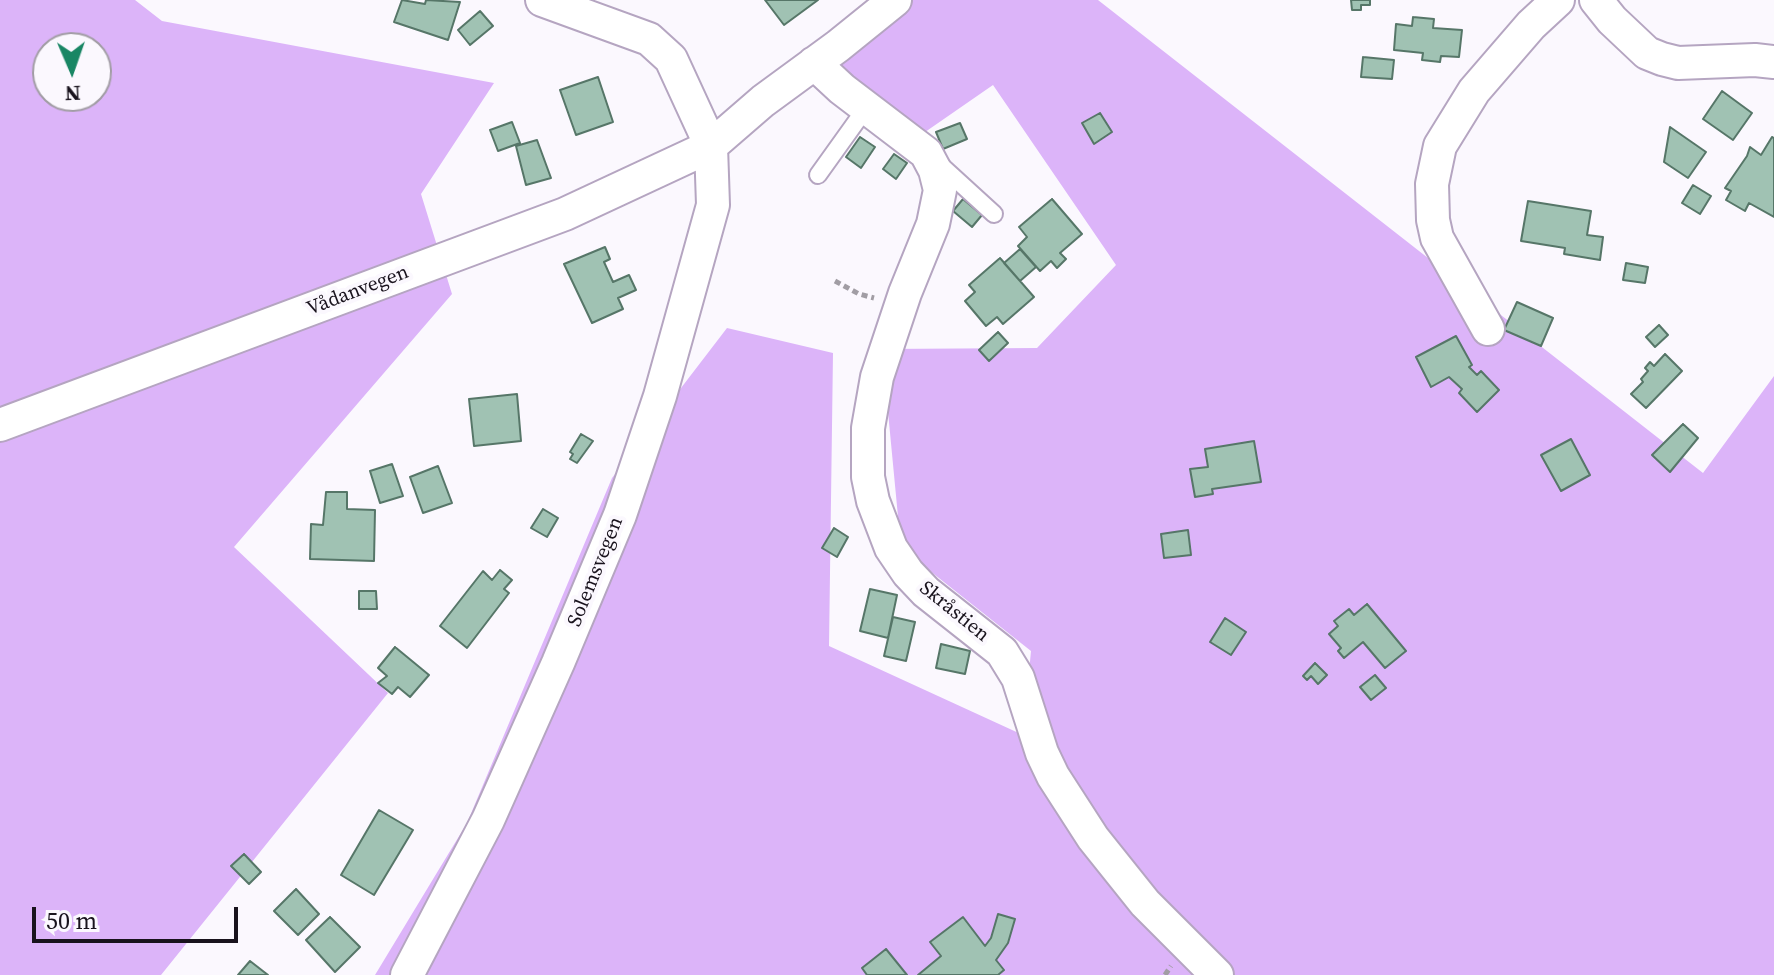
<!DOCTYPE html>
<html>
<head>
<meta charset="utf-8">
<style>
	body { margin:0 }
	#map { position:relative; width:1774px; height:975px; overflow:hidden; background:#fbf8fe; font-family:"Source Serif 4",serif }
	canvas { display:block }
	.north { position:absolute; left:32px; top:32px; width:80px; height:80px; box-sizing:border-box; background:#fbf8fe; border:2px solid #a19ca4; border-radius:50%; rotate:178deg; font-size:22px; font-weight:700; line-height:32px; text-align:center; color:#19131d }
	.north::after { content:''; display:block; margin:auto; width:28px; height:36px; background:#198664; clip-path:polygon(50% 0,100% 100%,50% 72%,0 100%) }
	.scale { position:absolute; left:32px; top:907px; width:206px; height:36px; box-sizing:border-box; border:4px solid #19131d; border-top:0; padding-left:10px; font-size:24px; line-height:28px; white-space:nowrap; color:#19131d; -webkit-text-stroke:6px #fbf8fe; paint-order:stroke }
</style>
</head>
<body>
<div id="map">
<canvas width="1774" height="975"></canvas>
<div class="north">N</div>
<div class="scale">50 m</div>
</div>
<script>
const ctx = document.querySelector('canvas').getContext('2d');
ctx.lineJoin = 'round';
function fillPath(path, color) {
  ctx.fillStyle = color;
  ctx.fill(path, 'evenodd');
}
function toPath(rows) {
  const path = new Path2D();
  for (const r of rows) {
    path.moveTo(r[0], r[1]);
    for (let i = 2; i < r.length; i += 2) path.lineTo(r[i], r[i + 1]);
  }
  return path;
}
function strokePath(path, color, width, dash) {
  ctx.strokeStyle = color;
  ctx.lineWidth = width;
  ctx.lineCap = dash ? 'butt' : 'round';
  ctx.setLineDash(dash || []);
  ctx.stroke(path);
}
function drawText(font, color, halo, rows, align = 'center') {
  ctx.font = font + ' "Source Serif 4",serif';
  ctx.lineWidth = 8;
  ctx.setLineDash([]);
  ctx.textBaseline = 'middle';
  ctx.strokeStyle = halo;
  ctx.fillStyle = color;
  for (const [text, x, y, turn = 0] of rows) {
    ctx.save();
    ctx.translate(x, y);
    ctx.rotate((+turn || 0) * Math.PI / 180);
    ctx.textAlign = isNaN(turn) ? turn : align;
    if (halo) ctx.strokeText(text, 0, 0);
    ctx.fillText(text, 0, 0);
    ctx.restore();
  }
}
const green = toPath([
	[0,0,135,0,162,21,494,83,421,194,452,294,234,547,388,693,161,975,0,975],
	[48,48,96,48,96,96,48,96],
	[911,0,1098,0,1703,473,1774,376,1774,975,375,975,467,823,612,478,727,328,833,353,829,646,1023,735,1031,651,901,548,882,349,1037,348,1116,265,993,85,915,139,838,65]
]);
const building = toPath([
	[402,0,425,4,426,0,460,2,448,40,394,22,402,0],
	[765,0,818,0,784,25,765,0],
	[1351,0,1370,0,1370,5,1361,5,1361,10,1352,10,1351,0],
	[480,11,493,26,470,45,458,30,480,11],
	[1413,17,1434,19,1433,28,1462,30,1459,57,1441,56,1440,62,1422,60,1423,53,1394,50,1396,24,1412,26,1413,17],
	[1363,57,1394,60,1392,79,1361,77,1363,57],
	[598,77,613,122,576,135,560,90,598,77],
	[1722,91,1752,113,1733,140,1703,119,1722,91],
	[1100,113,1112,132,1094,144,1082,123,1100,113],
	[512,122,520,143,498,151,490,130,512,122],
	[960,123,967,139,943,149,936,132,960,123],
	[1670,127,1706,152,1688,178,1664,162,1670,127],
	[860,137,875,147,861,168,846,157,860,137],
	[1772,137,1774,138,1774,217,1749,203,1745,211,1726,200,1731,191,1725,188,1747,156,1750,147,1761,155,1772,137],
	[537,140,551,178,526,185,516,146,537,140],
	[894,154,907,163,896,179,883,169,894,154],
	[1693,185,1711,196,1700,214,1682,203,1693,185],
	[963,199,982,215,972,227,953,211,963,199],
	[1052,199,1082,234,1060,253,1066,259,1057,268,1051,261,1040,271,1018,246,1027,237,1019,227,1052,199],
	[1528,201,1591,211,1587,235,1603,237,1600,260,1564,254,1565,248,1521,241,1528,201],
	[605,247,610,259,604,262,613,282,629,275,636,290,618,298,623,309,592,323,564,264,605,247],
	[1020,249,1036,267,1020,281,1004,263,1020,249],
	[1000,258,1034,297,1003,324,997,317,986,326,965,301,975,292,969,285,1000,258],
	[1626,263,1648,267,1645,283,1623,280,1626,263],
	[1517,302,1553,318,1541,346,1504,330,1517,302],
	[1659,325,1668,335,1655,347,1646,337,1659,325],
	[998,332,1008,343,989,361,979,350,998,332],
	[1456,336,1472,365,1469,367,1477,375,1481,371,1499,390,1477,412,1459,393,1462,389,1449,377,1431,387,1416,357,1456,336],
	[1665,354,1682,371,1646,408,1631,394,1643,382,1641,379,1648,371,1645,368,1650,362,1654,366,1665,354],
	[517,394,521,441,474,446,469,399,517,394],
	[1683,424,1698,438,1670,472,1652,455,1683,424],
	[581,434,593,441,577,463,570,459,573,454,570,452,581,434],
	[1571,439,1590,475,1561,491,1541,455,1571,439],
	[1254,441,1261,482,1212,489,1213,494,1195,497,1190,469,1208,467,1205,449,1254,441],
	[392,464,403,496,380,503,370,471,392,464],
	[438,466,452,503,423,513,410,477,438,466],
	[326,492,347,492,347,509,375,510,374,561,310,559,311,524,323,525,326,492],
	[543,509,558,518,547,537,531,528,543,509],
	[834,528,848,537,837,557,822,548,834,528],
	[1188,530,1191,555,1164,558,1161,534,1188,530],
	[500,570,512,580,504,589,509,593,467,648,440,626,483,571,492,580,500,570],
	[870,589,897,595,888,638,860,631,870,589],
	[359,591,376,591,377,609,359,609,359,591],
	[1367,604,1406,651,1385,668,1363,642,1344,658,1338,651,1341,648,1329,634,1338,626,1334,621,1349,609,1354,615,1367,604],
	[893,617,915,622,906,661,884,656,893,617],
	[1225,618,1246,632,1231,655,1210,642,1225,618],
	[941,644,970,651,965,674,936,668,941,644],
	[395,647,429,675,410,697,398,687,392,694,378,683,387,676,378,668,395,647],
	[1315,663,1327,675,1318,684,1311,676,1307,680,1303,676,1315,663],
	[1375,675,1386,688,1371,700,1360,687,1375,675],
	[379,810,413,830,374,895,341,875,379,810],
	[244,854,261,872,249,884,231,866,244,854],
	[296,889,319,914,298,935,274,911,296,889],
	[998,914,1015,919,1008,943,996,960,1004,970,998,975,918,975,941,956,930,942,963,917,985,946,991,938,998,914],
	[330,917,360,947,335,972,306,940,330,917],
	[886,949,907,975,867,975,862,968,886,949],
	[250,961,268,975,238,975,250,961]
]);
const path = toPath([
	[835,281,859,294,874,298],
	[1165,975,1171,966]
]);
const service = toPath([
	[937,162,994,214],
	[818,175,866,108]
]);
const minor = toPath([
	[1596,0,1612,20,1647,53,1662,59,1678,63,1755,60,1774,62],
	[814,63,842,89,926,153,935,170,940,190,933,224,905,293,877,377,868,428,868,477,873,501,891,548,908,573,926,592,1002,652,1018,678,1042,753,1053,776,1093,838,1145,903,1217,975],
	[1488,329,1437,238,1433,220,1432,184,1440,146,1474,91,1531,25,1558,0],
	[0,425,565,214,711,146,763,101,838,46,895,0],
	[407,975,488,820,558,663,620,515,660,396,713,205,711,146,671,59,649,39,542,0]
]);
const streetNames = [
	["Vådanvegen",358,291,-21],
	["Solemsvegen",596,572,-68],
	["Skråstien",954,612,39]
];
fillPath(green, '#dcb4f9');
fillPath(building, '#a0c2b3');
strokePath(building, '#567668', 2);
strokePath(service, '#b5a5c1', 20);
strokePath(minor, '#b5a5c1', 36);
strokePath(path, '#a19da4', 5, [6, 4]);
strokePath(service, '#fff', 16);
strokePath(minor, '#fff', 32);
drawText('20px', '#19131d', '#fbf8fe', streetNames);
</script>
</body>
</html>
